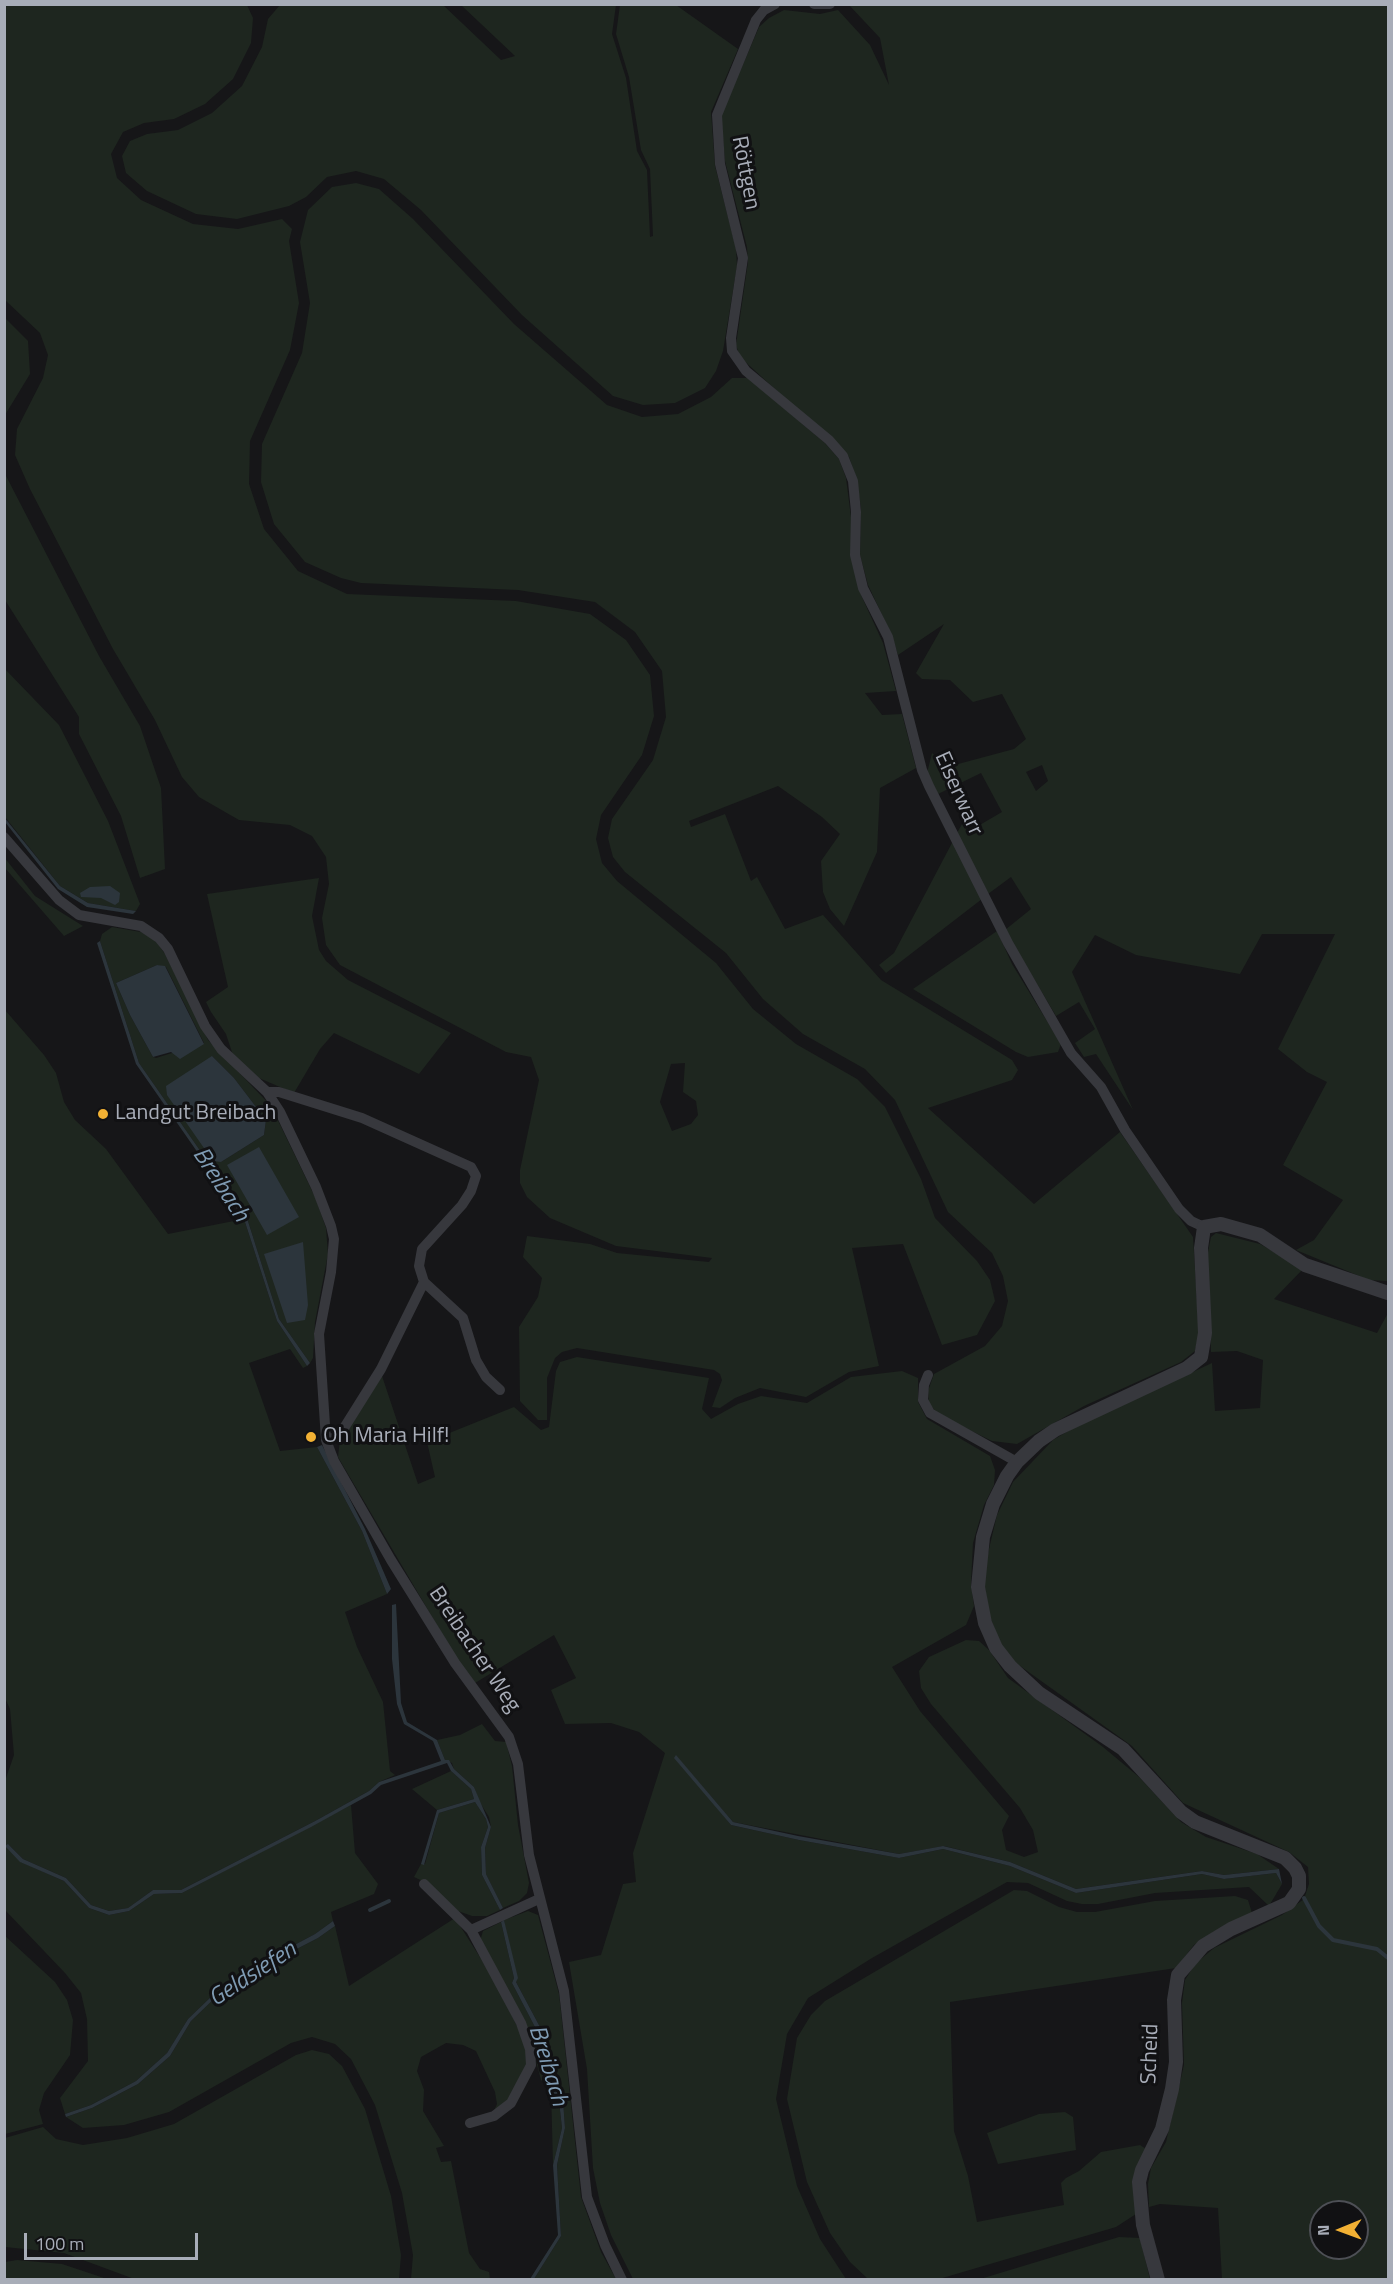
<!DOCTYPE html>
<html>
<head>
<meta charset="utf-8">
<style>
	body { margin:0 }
	#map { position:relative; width:1393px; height:2284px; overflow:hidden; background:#161618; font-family:"Titillium Web",sans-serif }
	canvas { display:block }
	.frame { position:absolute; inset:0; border:6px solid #a8adb8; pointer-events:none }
	.north { position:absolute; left:1309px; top:2200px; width:60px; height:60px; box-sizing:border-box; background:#111113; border:2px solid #4d4f55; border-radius:50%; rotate:269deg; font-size:16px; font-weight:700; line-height:24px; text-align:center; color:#a8adb8 }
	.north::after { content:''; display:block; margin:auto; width:21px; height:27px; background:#f2b134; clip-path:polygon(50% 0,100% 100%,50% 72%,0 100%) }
	.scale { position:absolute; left:24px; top:2233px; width:174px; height:27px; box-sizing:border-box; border:3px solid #a8adb8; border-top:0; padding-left:8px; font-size:18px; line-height:21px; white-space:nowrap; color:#a8adb8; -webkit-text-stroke:4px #111113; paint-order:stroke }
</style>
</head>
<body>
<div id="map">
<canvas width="1393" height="2284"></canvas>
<div class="frame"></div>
<div class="north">N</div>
<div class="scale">100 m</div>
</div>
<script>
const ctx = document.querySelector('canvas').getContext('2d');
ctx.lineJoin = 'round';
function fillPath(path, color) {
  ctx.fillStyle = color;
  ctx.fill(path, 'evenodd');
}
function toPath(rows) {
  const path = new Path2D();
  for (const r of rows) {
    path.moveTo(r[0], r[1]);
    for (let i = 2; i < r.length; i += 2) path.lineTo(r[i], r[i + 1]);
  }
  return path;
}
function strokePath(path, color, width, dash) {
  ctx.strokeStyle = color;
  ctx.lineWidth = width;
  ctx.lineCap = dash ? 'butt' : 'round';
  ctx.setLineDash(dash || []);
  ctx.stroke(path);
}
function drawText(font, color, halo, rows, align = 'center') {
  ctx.font = font + ' "Titillium Web",sans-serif';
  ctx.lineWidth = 6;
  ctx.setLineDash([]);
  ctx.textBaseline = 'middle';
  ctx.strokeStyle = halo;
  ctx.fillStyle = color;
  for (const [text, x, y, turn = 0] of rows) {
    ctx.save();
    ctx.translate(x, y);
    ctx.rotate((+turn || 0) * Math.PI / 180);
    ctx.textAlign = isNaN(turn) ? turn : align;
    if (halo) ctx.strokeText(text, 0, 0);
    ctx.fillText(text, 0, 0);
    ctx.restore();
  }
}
const green = toPath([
	[4,5,247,5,253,18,251,43,233,79,205,104,174,119,144,123,123,132,111,154,117,178,141,200,193,224,238,229,282,219,292,229,289,241,299,303,290,350,250,441,249,484,264,529,298,571,347,594,516,601,590,614,626,640,650,675,654,716,642,755,601,815,596,839,602,863,617,881,716,963,753,1009,796,1044,857,1079,885,1107,921,1179,935,1218,977,1261,990,1280,995,1301,977,1335,942,1345,903,1244,852,1248,879,1366,849,1372,806,1397,760,1388,735,1398,720,1408,712,1407,722,1380,720,1374,714,1370,577,1348,562,1352,555,1358,547,1378,547,1420,538,1420,520,1401,519,1327,538,1297,542,1278,523,1257,527,1236,590,1244,617,1253,709,1262,712,1258,616,1246,550,1218,527,1197,520,1183,520,1170,539,1080,531,1057,506,1052,340,965,326,945,322,918,329,884,326,857,312,836,290,825,239,820,199,797,182,777,155,720,113,649,30,489,15,455,17,429,43,378,48,355,40,333,5,300],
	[685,1063,683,1092,696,1101,698,1115,691,1124,672,1131,660,1102,671,1064],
	[280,5,443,5,501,60,515,56,461,5,616,5,612,34,626,78,637,151,647,170,650,237,653,236,650,169,641,150,629,77,616,34,620,5,676,5,738,49,711,112,715,166,736,248,737,266,723,351,716,371,705,388,675,403,643,405,613,396,522,315,421,210,384,179,356,171,327,177,306,197,289,206,237,219,196,214,147,191,126,173,122,156,130,141,147,134,178,130,212,113,242,86,262,47,268,19],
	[849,5,1388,5,1388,1281,1369,1280,1296,1250,1314,1240,1343,1200,1283,1165,1327,1082,1307,1072,1278,1049,1335,934,1262,934,1240,974,1136,955,1095,935,1072,972,1133,1110,1096,1054,1084,1057,1075,1043,1095,1029,1079,1002,1056,1016,1005,930,1031,909,1011,877,988,894,957,833,970,810,978,826,1002,812,981,773,938,794,927,773,932,753,947,767,1014,749,1026,739,1002,694,973,702,950,680,922,679,916,673,944,624,898,655,892,636,868,585,860,555,861,508,856,477,849,457,740,357,736,345,748,262,747,247,725,161,721,116,759,27,769,18,784,10,820,14,838,10,870,45,889,85,880,38],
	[1042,765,1048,781,1036,791,1026,772],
	[356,183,379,189,413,219,514,324,607,405,642,417,678,414,711,397,732,378,748,378,825,443,839,459,846,478,861,595,883,643,896,691,865,693,882,715,902,714,916,768,880,788,877,852,844,926,830,909,823,892,821,861,840,834,822,817,778,786,689,821,691,827,725,814,751,881,757,877,785,929,823,915,881,980,1012,1060,1018,1070,1012,1080,928,1108,1034,1204,1120,1132,1193,1237,1199,1334,1195,1351,1181,1362,1084,1406,1017,1444,992,1441,939,1415,929,1404,928,1391,934,1374,985,1346,1002,1326,1008,1301,1003,1276,992,1253,948,1212,895,1100,865,1069,803,1034,763,999,726,953,625,872,613,857,608,838,612,819,653,760,666,717,662,671,635,632,595,602,518,590,361,583,341,578,305,562,274,524,261,482,262,444,302,353,310,303,300,242,308,210,332,187],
	[5,318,28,341,30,374,5,415],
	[4,472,99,656,140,726,161,788,165,869,140,878,121,816,79,734,79,717,5,600],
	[4,668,59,725,108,821,140,904,136,911,88,903,60,886,5,817],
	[953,841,982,899,886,973,879,965,894,953],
	[4,857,35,896,83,926,64,936,5,868],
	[319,878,312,916,319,950,326,961,348,980,451,1033,419,1074,334,1033,320,1049,294,1093,259,1078,233,1055,226,1034,211,1012,206,1002,228,987,207,894],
	[112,927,141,932,155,940,165,954,208,1040,271,1106,316,1199,326,1228,328,1254,315,1322,313,1358,310,1363,279,1319,247,1218,139,1063,100,941,102,934],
	[157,965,166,967,204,1043,156,1058,153,1057,130,1015,116,983],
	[212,1056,234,1078,266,1120,264,1135,221,1162],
	[997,931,1012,964,1061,1044,1058,1052,1028,1057,1016,1052,913,989],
	[5,1010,44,1055,56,1073,64,1102,75,1120,106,1149,168,1234,244,1219,277,1321,307,1366,303,1368,290,1349,249,1363,280,1451,317,1447,362,1531,387,1594,345,1612,357,1647,383,1702,390,1771,395,1775,379,1782,369,1791,317,1820,181,1890,153,1890,128,1908,109,1911,91,1905,66,1878,23,1859,8,1844,21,1862,64,1881,89,1908,109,1915,129,1911,154,1894,182,1893,351,1805,355,1853,378,1884,374,1894,331,1912,333,1921,315,1934,253,1967,242,1980,214,1994,188,2019,167,2053,136,2081,91,2105,65,2114,60,2098,88,2061,87,2019,81,1993,65,1973,5,1910,5,1781,14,1755,10,1709,5,1698],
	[1216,1233,1260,1244,1303,1269,1274,1299,1377,1333,1388,1313,1388,2279,1222,2279,1218,2208,1160,2204,1149,2207,1148,2184,1151,2168,1166,2142,1184,2065,1182,2003,1185,1980,1195,1964,1214,1948,1282,1915,1304,1899,1309,1884,1308,1867,1289,1852,1183,1803,1132,1746,1016,1663,1004,1650,997,1635,990,1617,985,1589,985,1566,997,1515,1013,1482,1053,1440,1075,1427,1212,1363,1215,1411,1260,1408,1263,1360,1237,1351,1211,1352,1207,1257,1211,1237],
	[1321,2212,1357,2212,1357,2248,1321,2248],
	[577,1357,709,1378,702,1409,711,1419,738,1404,761,1396,807,1403,851,1377,902,1371,918,1378,918,1402,927,1419,990,1456,995,1470,994,1485,984,1505,973,1543,971,1583,974,1606,966,1625,892,1667,920,1711,1009,1816,1002,1830,1006,1850,1024,1857,1038,1852,1033,1830,1020,1808,931,1704,921,1688,919,1671,929,1657,966,1640,979,1641,989,1650,1008,1678,1103,1747,1139,1777,1181,1822,1206,1837,1257,1854,1279,1869,1224,1875,1202,1871,1076,1889,1010,1862,944,1846,899,1854,733,1822,676,1756,731,1825,799,1840,899,1858,943,1849,1010,1866,1076,1893,1202,1874,1224,1879,1276,1873,1282,1884,1269,1906,1249,1887,1155,1893,1098,1904,1082,1904,1067,1901,1028,1883,1007,1882,872,1958,808,1998,787,2034,776,2099,797,2186,820,2239,846,2279,633,2279,611,2235,600,2203,593,2168,587,2069,569,1962,601,1955,623,1884,636,1882,633,1853,665,1753,639,1732,611,1723,565,1724,551,1690,576,1678,554,1635,475,1683,458,1661,338,1457,340,1439,381,1373,418,1484,435,1477,427,1442,514,1407,541,1430,549,1427,556,1371,560,1362],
	[482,1724,495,1741,506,1742,512,1766,518,1825,529,1883,527,1893,519,1901,503,1908,486,1874,485,1848,491,1827,489,1817,479,1801,474,1787,454,1769,452,1763,445,1760,437,1740,460,1735],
	[451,1771,471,1789,474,1799,437,1810,412,1789],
	[475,1802,486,1819,488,1827,481,1847,482,1875,500,1910,487,1916,472,1916,458,1911,429,1884,414,1877,421,1864,425,1864,439,1813],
	[1014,1890,1027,1891,1059,1907,1077,1912,1095,1912,1155,1901,1235,1896,1248,1900,1252,1913,1215,1931,1194,1945,1176,1968,950,2002,954,2131,968,2176,977,2222,1064,2205,1061,2183,1066,2178,1079,2171,1101,2152,1140,2145,1146,2149,1137,2166,1133,2189,1136,2214,1116,2227,939,2279,868,2279,850,2262,830,2233,807,2182,787,2099,797,2038,811,2015,825,2001],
	[528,1911,538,1915,559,1994,581,2197,601,2252,616,2279,534,2279,561,2236,557,2165,565,2128,563,2100,555,2088,540,2027,516,1982,505,1926,504,1920],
	[455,1918,497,1984,527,2047,527,2062,508,2103,494,2111,497,2104,495,2092,476,2051,463,2045,446,2043,421,2057,417,2071,424,2090,423,2111,444,2146,436,2148,441,2162,451,2161,469,2253,480,2269,489,2272,490,2279,411,2279,413,2255,402,2193,375,2105,351,2059,335,2044,312,2037,291,2043,169,2112,124,2125,83,2128,66,2117,92,2108,138,2084,170,2056,191,2021,216,1997,244,1983,256,1970,318,1938,335,1926,349,1986],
	[501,1922,514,1978,512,1983,536,2029,551,2089,559,2101,562,2128,553,2165,551,2089,541,2080,532,2046,480,1941,483,1931],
	[4,1935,55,1982,67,2000,73,2020,70,2055,44,2093,39,2110,43,2124,5,2134],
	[312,2050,329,2054,342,2066,365,2109,391,2196,401,2255,399,2279,137,2280,64,2253,5,2247,5,2138,43,2127,56,2139,83,2145,127,2138,174,2124,296,2055],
	[1065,2112,1073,2117,1076,2150,998,2164,987,2133,1039,2114],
	[1119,2237,1140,2238,1150,2279,977,2280],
	[17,2260,62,2264,107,2279,5,2279,5,2262]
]);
const water = toPath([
	[4,817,60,886,88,903,136,911,133,914,87,907,58,889,5,822],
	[110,886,120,893,119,902,115,905,101,898,81,897,80,893,90,887],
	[100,941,139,1063,247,1218,279,1319,310,1363,307,1366,277,1321,244,1219,136,1064,97,943],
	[157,965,165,966,204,1044,180,1059,171,1052,153,1057,130,1015,116,983],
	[212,1056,234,1078,266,1120,264,1135,221,1162,213,1161,167,1095,166,1086],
	[259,1147,299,1217,267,1235,227,1165],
	[303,1242,308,1305,305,1320,287,1323,264,1254],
	[322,1445,365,1529,391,1589,387,1594,362,1531,317,1447],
	[396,1604,401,1703,407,1722,437,1740,445,1760,449,1760,454,1769,474,1787,491,1827,485,1848,486,1874,503,1908,500,1910,482,1875,481,1847,488,1827,486,1819,475,1802,439,1813,424,1865,421,1864,437,1810,474,1799,471,1789,451,1771,447,1763,381,1785,371,1794,311,1827,182,1893,154,1894,129,1911,109,1915,89,1908,64,1881,20,1862,5,1846,8,1844,23,1859,66,1878,91,1905,109,1911,128,1908,153,1890,181,1890,317,1820,369,1791,379,1782,441,1761,433,1741,404,1724,397,1704,392,1659,392,1605],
	[676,1755,733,1822,798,1836,899,1854,943,1846,1010,1862,1076,1889,1202,1871,1224,1875,1279,1869,1282,1884,1276,1873,1224,1879,1202,1874,1076,1893,1010,1866,943,1849,899,1858,799,1840,731,1825,674,1758],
	[504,1920,518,1978,516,1982,540,2027,555,2088,563,2100,565,2128,557,2165,561,2236,534,2279,530,2279,558,2235,553,2165,562,2128,559,2101,551,2089,536,2029,512,1983,514,1978,501,1922],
	[333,1921,335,1926,318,1938,256,1970,244,1983,216,1997,191,2021,170,2056,138,2084,92,2108,66,2117,65,2114,91,2105,136,2081,167,2053,188,2019,214,1994,242,1980,253,1967,315,1934]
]);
const stream = toPath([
	[1304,1898,1319,1926,1333,1940,1377,1949,1388,1958],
	[370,1910,389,1901]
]);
const minor = toPath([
	[775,4,764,10,756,20,717,115,720,164,743,258,731,338,732,351,746,371,829,440,843,456,853,481,856,512,855,555,863,588,888,637,922,770,929,786,1008,943,1071,1053,1101,1087,1125,1130,1179,1209,1191,1221,1204,1227],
	[814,4,830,4],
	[4,837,59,900,79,915,141,926,159,938,168,949,205,1026,221,1049,267,1092,280,1112,316,1187,331,1226,334,1239,331,1272,319,1334,326,1440,334,1461,391,1560,455,1663,509,1737,518,1764,529,1855,564,1991,587,2197,605,2245,622,2280],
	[267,1092,279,1092,362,1118,471,1167,476,1176,471,1191,462,1205,422,1249,419,1266,424,1282,463,1318,476,1360,486,1377,500,1390],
	[928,1375,924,1385,923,1400,930,1413,1017,1462],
	[326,1440,339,1436,381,1369,424,1282],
	[424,1884,471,1930,539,1899],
	[470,2123,494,2116,511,2103,531,2065,530,2049,521,2023,471,1930]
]);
const tertiary = toPath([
	[1158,2280,1143,2225,1139,2182,1142,2170,1162,2129,1172,2089,1176,2062,1174,2000,1178,1975,1203,1946,1231,1929,1289,1903,1299,1889,1299,1876,1295,1868,1285,1858,1195,1822,1181,1812,1123,1749,1039,1693,1010,1666,996,1648,985,1623,978,1587,983,1537,993,1504,1007,1476,1017,1462,1039,1441,1055,1430,1187,1368,1201,1357,1205,1333,1201,1248,1204,1227,1221,1224,1260,1235,1305,1265,1388,1293]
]);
const markers = [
	[103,1114,6,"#f2b134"],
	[311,1437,6,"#f2b134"]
];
const streetNames = [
	["Röttgen",745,173,79],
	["Eiserwarr",958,794,66],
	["Breibacher Weg",474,1650,56],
	["Scheid",1151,2054,-88]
];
const poiNames = [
	["Landgut Breibach",115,1114],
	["Oh Maria Hilf!",323,1437]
];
const waterNames = [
	["Breibach",220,1185,57],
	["Geldsiefen",253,1975,-33],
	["Breibach",547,2066,73]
];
fillPath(green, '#1e261f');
fillPath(water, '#2c353c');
strokePath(stream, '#2c353c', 4);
strokePath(minor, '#37383d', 10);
strokePath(tertiary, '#37383d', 14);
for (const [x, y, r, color] of markers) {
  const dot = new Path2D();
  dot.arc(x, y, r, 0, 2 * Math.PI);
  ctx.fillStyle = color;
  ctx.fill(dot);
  strokePath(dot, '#111113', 2);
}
drawText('22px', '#a8adb8', '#111113', streetNames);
drawText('22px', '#a8adb8', '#111113', poiNames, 'left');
drawText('italic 24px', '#7f9bb3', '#111113', waterNames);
</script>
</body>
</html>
